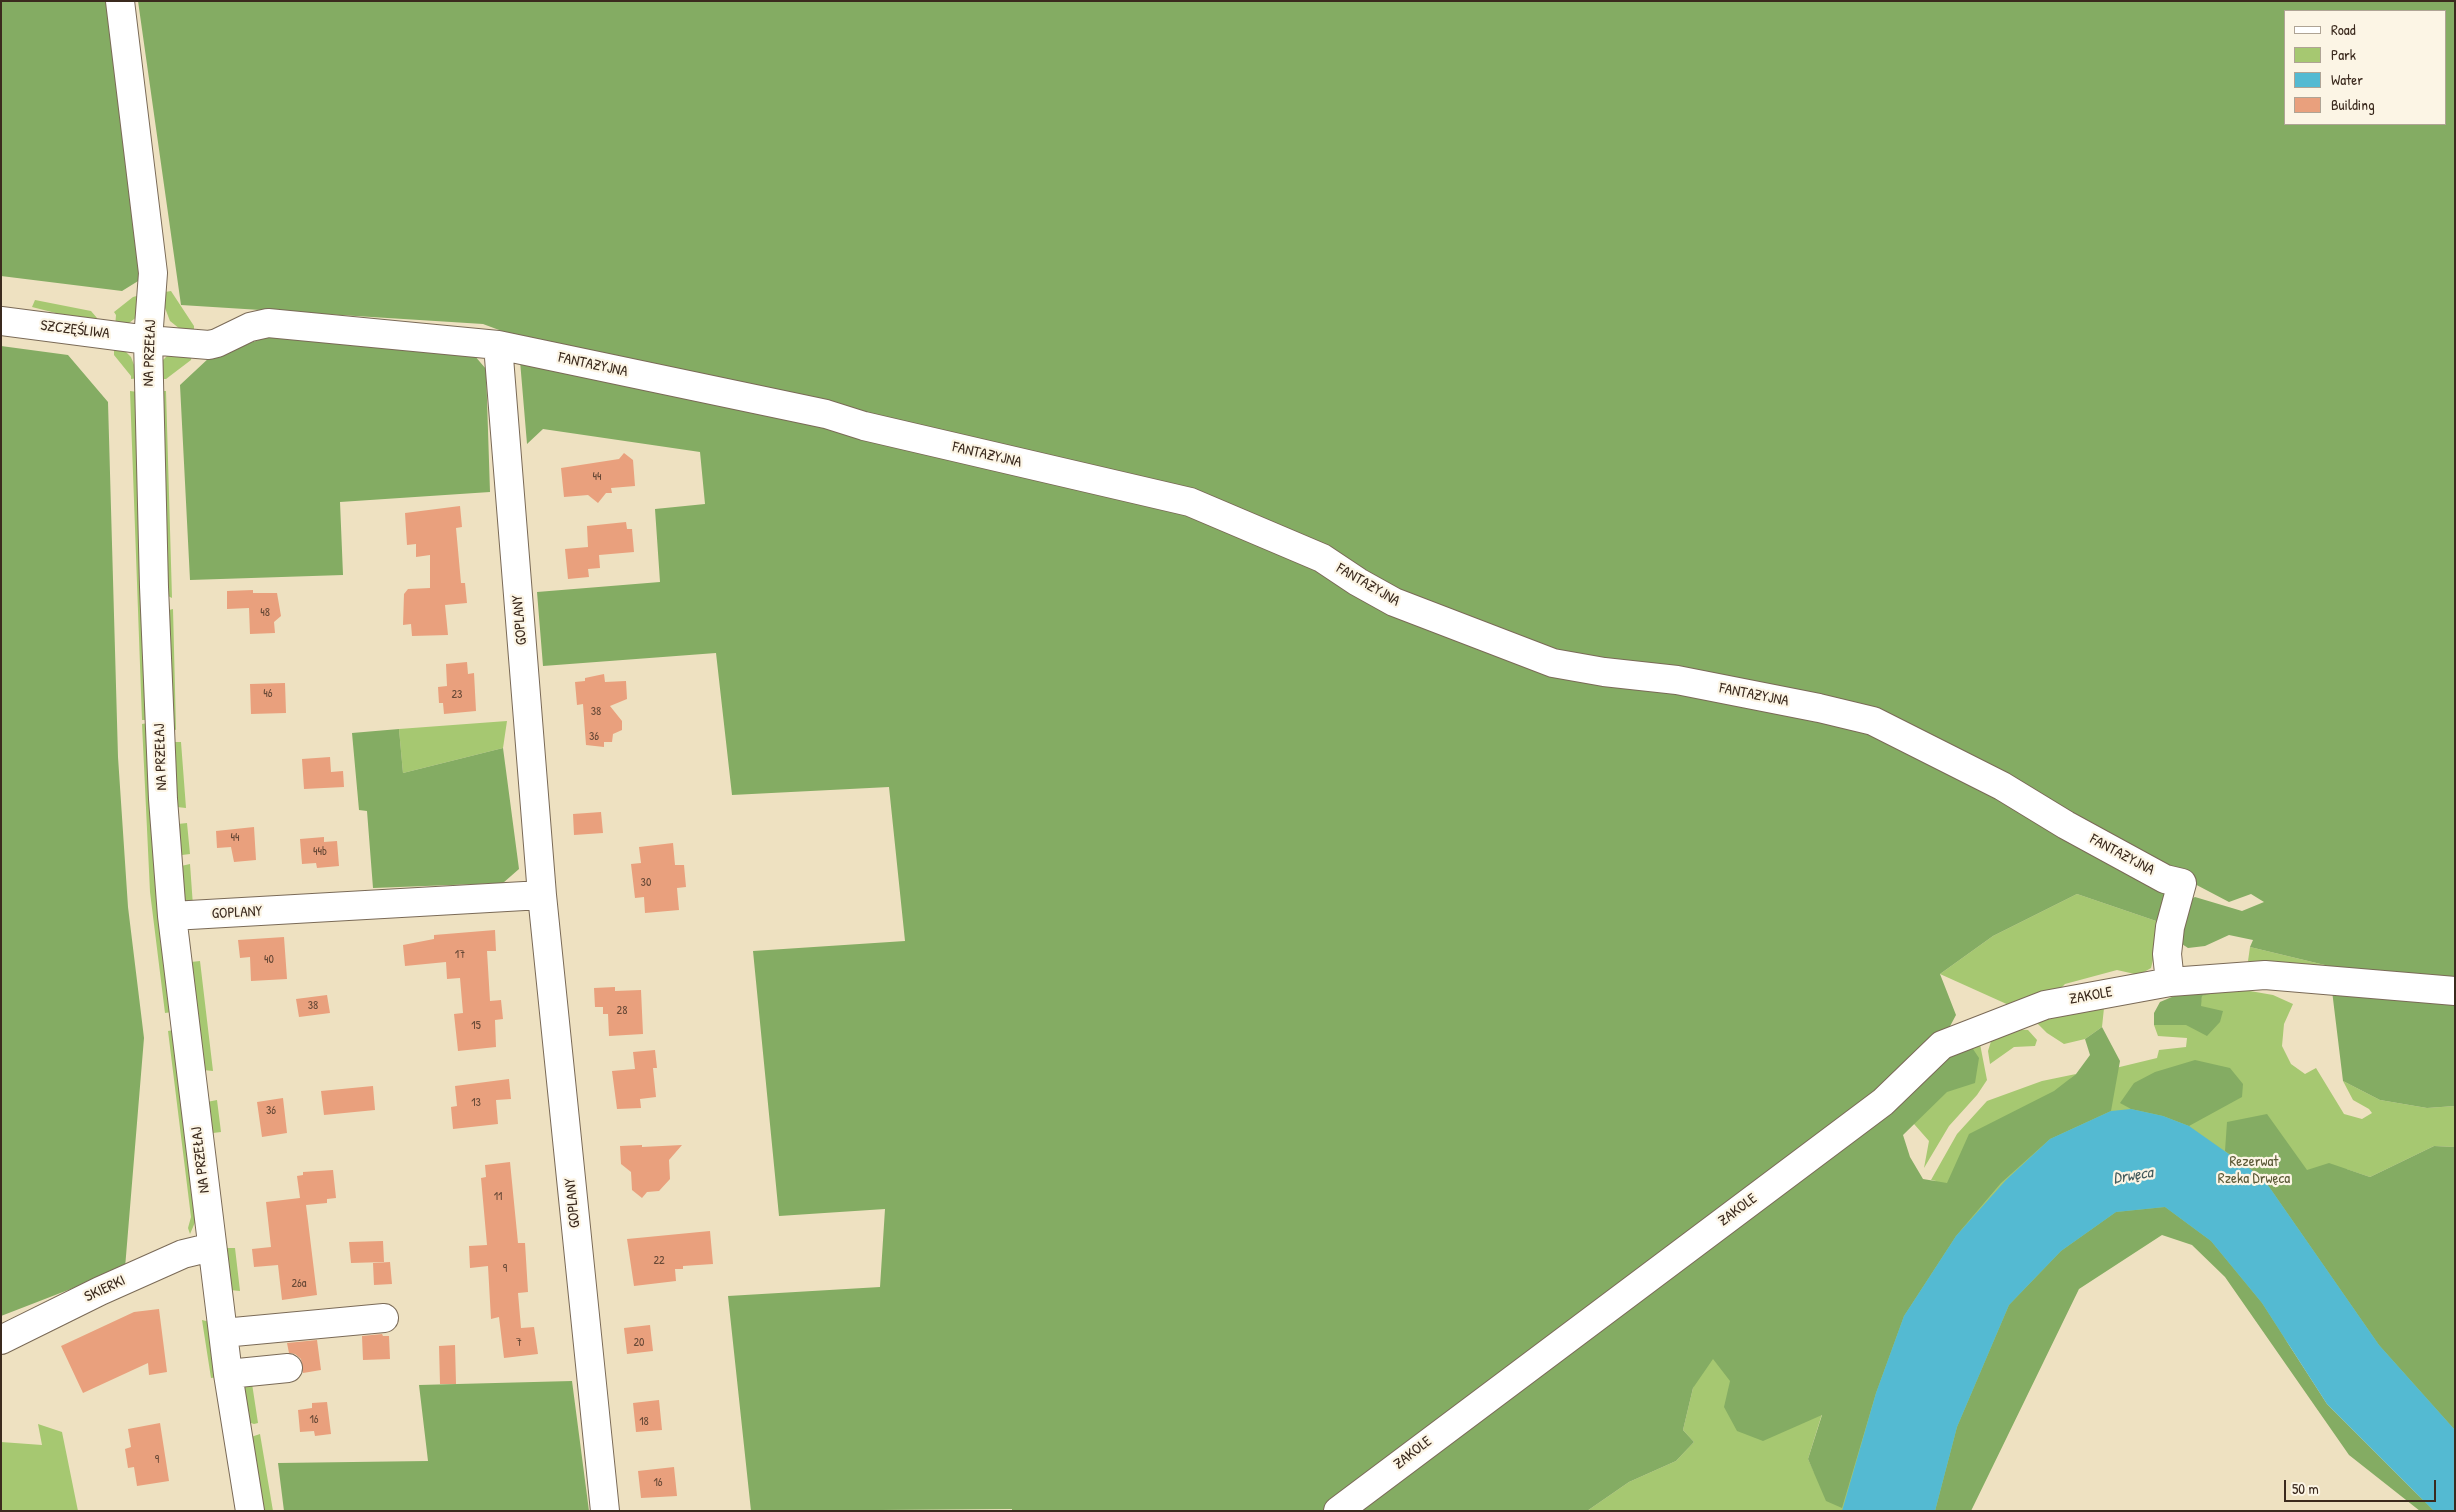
<!DOCTYPE html>
<html>
<head>
<meta charset="utf-8">
<style>
	body { margin:0 }
	#map { position:relative; width:2456px; height:1512px; overflow:hidden; background:#eee1c1; font-family:"Patrick Hand",sans-serif }
	canvas { display:block }
	.frame { position:absolute; inset:0; border:2px solid #3b2a1e; pointer-events:none }
	.legend { position:absolute; left:2284px; top:10px; width:162px; height:115px; box-sizing:border-box; background:#fcf5e5; border:1px solid #afa495; margin:0; padding:6px 9px; list-style:none; font-size:15px; color:#3b2a1e }
	.legend li { display:flex; align-items:center; gap:10px; height:25px }
	.legend b { width:25px; border:1px solid #afa495 }
	.scale { position:absolute; left:2284px; top:1480px; width:152px; height:22px; box-sizing:border-box; border:2px solid #3b2a1e; border-top:0; padding-left:6px; font-size:15px; line-height:18px; white-space:nowrap; color:#3b2a1e; -webkit-text-stroke:4px #fcf5e5; paint-order:stroke }
</style>
</head>
<body>
<div id="map">
<canvas width="2456" height="1512"></canvas>
<div class="frame"></div>
<ul class="legend">
<li><b style="height:6px;background:#fff"></b>Road</li>
<li><b style="height:14px;background:#a6c871"></b>Park</li>
<li><b style="height:14px;background:#54bad2"></b>Water</li>
<li><b style="height:14px;background:#e9a07d"></b>Building</li>
</ul>
<div class="scale">50 m</div>
</div>
<script>
const ctx = document.querySelector('canvas').getContext('2d');
ctx.lineJoin = 'round';
function fillPath(path, color) {
  ctx.fillStyle = color;
  ctx.fill(path, 'evenodd');
}
function toPath(rows) {
  const path = new Path2D();
  for (const r of rows) {
    path.moveTo(r[0], r[1]);
    for (let i = 2; i < r.length; i += 2) path.lineTo(r[i], r[i + 1]);
  }
  return path;
}
function strokePath(path, color, width, dash) {
  ctx.strokeStyle = color;
  ctx.lineWidth = width;
  ctx.lineCap = dash ? 'butt' : 'round';
  ctx.setLineDash(dash || []);
  ctx.stroke(path);
}
function drawText(font, color, halo, rows, align = 'center') {
  ctx.font = font + ' "Patrick Hand",sans-serif';
  ctx.lineWidth = 4.5;
  ctx.setLineDash([]);
  ctx.textBaseline = 'middle';
  ctx.strokeStyle = halo;
  ctx.fillStyle = color;
  for (const [text, x, y, turn = 0] of rows) {
    ctx.save();
    ctx.translate(x, y);
    ctx.rotate((+turn || 0) * Math.PI / 180);
    ctx.textAlign = isNaN(turn) ? turn : align;
    if (halo) ctx.strokeText(text, 0, 0);
    ctx.fillText(text, 0, 0);
    ctx.restore();
  }
}
const green = toPath([
	[171,291,194,326,194,333,180,329,170,321,165,308,165,292],
	[144,294,138,316,129,323,115,327,116,315,114,312,133,297],
	[35,300,91,311,97,318,95,323,32,307],
	[114,346,123,349,131,357,139,378,131,379,131,376,114,355],
	[169,354,192,354,191,360,166,379,158,379,161,362],
	[130,391,138,392,149,720,142,720],
	[160,391,166,391,172,598,168,596],
	[173,609,176,730,173,729,169,610],
	[507,721,503,748,403,773,399,729],
	[148,723,172,1012,165,1013,150,892,142,724],
	[175,742,181,742,186,808,177,807,172,743],
	[187,823,190,854,182,855,179,854,178,824],
	[190,864,193,906,184,899,181,866],
	[2077,894,2162,923,2151,968,2139,975,2117,970,2065,984,2054,995,2011,1006,1940,974,1993,936],
	[2250,947,2329,966,2330,975,2257,966,2248,961],
	[200,961,213,1071,203,1070,191,962],
	[2227,987,2273,995,2293,1004,2284,1024,2282,1046,2291,1064,2305,1074,2316,1068,2344,1114,2362,1119,2372,1113,2369,1109,2353,1100,2343,1081,2380,1100,2427,1108,2455,1106,2455,1147,2434,1146,2370,1177,2346,1169,2455,1352,2455,1511,2432,1511,2193,1232,2121,1213,1935,1511,1587,1511,1629,1482,1676,1461,1694,1442,1683,1430,1699,1363,1711,1340,1822,1414,1808,1459,1814,1472,1936,1181,1931,1180,1957,1134,1987,1101,2042,1081,2076,1074,2070,1079,2157,1058,2159,1050,2186,1047,2187,1038,2158,1036,2154,1025,2186,1025,2200,1006,2202,996],
	[2104,1008,2102,1027,2085,1039,2064,1044,2047,1033,2035,1021],
	[2011,1029,2028,1030,2037,1040,2035,1046,2014,1047,1990,1064,1988,1051,1993,1035],
	[174,1030,196,1220,190,1234,188,1228,191,1217,168,1031],
	[1980,1044,1987,1080,1977,1095,1949,1126,1924,1168,1929,1141,1907,1116,1971,1046],
	[217,1100,221,1132,213,1133,210,1132,207,1102],
	[227,1248,235,1248,240,1291,230,1290,224,1251],
	[202,1320,210,1322,218,1377,211,1378],
	[251,1377,258,1423,254,1424,248,1422,241,1381],
	[38,1424,62,1432,78,1511,1,1511,1,1442,42,1445],
	[260,1434,273,1511,262,1511,251,1437]
]);
const forest = toPath([
	[1,1,110,1,143,278,122,291,1,276],
	[138,1,2455,1,2455,1106,2427,1108,2380,1100,2343,1081,2329,966,2250,947,2253,940,2229,935,2205,946,2188,948,2179,942,2184,902,2195,897,2242,911,2264,902,2251,894,2229,902,2130,850,2167,891,2162,923,2077,894,1993,936,1940,974,1956,1015,1940,1045,1953,1056,1971,1046,1979,1058,1975,1083,1947,1092,1903,1135,1910,1157,1923,1179,1947,1183,1969,1134,2054,1091,2076,1074,2090,1055,2085,1039,2102,1027,2120,1061,2111,1111,2050,1139,2001,1183,1956,1236,1904,1316,1876,1393,1842,1508,1826,1501,1808,1459,1822,1415,1763,1441,1737,1431,1724,1407,1730,1381,1713,1359,1693,1388,1683,1430,1694,1442,1676,1461,1629,1482,1587,1511,1012,1511,1012,1509,751,1511,728,1296,880,1287,885,1209,779,1216,753,951,905,941,889,787,732,795,716,653,543,666,537,592,660,582,655,509,705,504,700,452,543,429,527,444,518,337,483,324,181,305],
	[2285,11,2445,11,2445,124,2285,124],
	[270,336,474,355,486,369,490,492,340,502,343,575,190,580,180,385,210,357],
	[1,346,68,355,108,402,118,757,128,907,144,1038,125,1268,1,1316],
	[399,729,403,773,503,748,519,869,503,883,373,888,367,811,359,810,352,733],
	[2222,991,2202,996,2201,1006,2223,1011,2220,1022,2207,1036,2186,1025,2154,1025,2154,1013,2160,1002,2179,994],
	[2195,1060,2230,1068,2243,1084,2242,1097,2189,1126,2163,1116,2131,1109,2120,1103,2134,1083,2155,1072],
	[2267,1114,2307,1170,2329,1163,2370,1177,2434,1146,2455,1147,2455,1430,2379,1345,2263,1178,2225,1151,2227,1122],
	[2165,1207,2211,1241,2262,1303,2327,1404,2434,1511,2420,1511,2349,1455,2225,1277,2192,1245,2162,1235,2079,1289,1971,1511,1935,1511,1957,1427,2009,1305,2061,1251,2116,1212],
	[572,1381,589,1511,284,1511,278,1463,428,1461,419,1385]
]);
const water = toPath([
	[2131,1109,2163,1116,2189,1126,2263,1178,2379,1345,2455,1430,2455,1511,2434,1511,2327,1404,2262,1303,2211,1241,2165,1207,2116,1212,2061,1251,2009,1305,1957,1427,1935,1511,1842,1511,1876,1393,1904,1316,1956,1236,2006,1180,2050,1139,2111,1111]
]);
const building = toPath([
	[624,453,633,460,635,486,611,488,612,493,606,493,598,503,588,495,564,497,561,468,619,459],
	[460,506,462,527,456,528,461,583,465,583,467,603,445,605,448,635,412,636,411,624,403,625,404,594,408,589,430,588,430,555,416,557,416,544,407,545,405,513],
	[626,522,627,529,632,529,634,552,599,555,600,568,588,569,589,577,568,579,565,549,588,547,587,526],
	[253,590,253,593,277,593,281,616,274,622,275,633,250,634,249,608,227,609,227,591],
	[467,662,468,674,474,673,476,711,444,714,443,703,439,703,438,687,447,686,446,664],
	[604,674,605,682,626,681,627,699,610,706,622,721,622,730,613,734,612,742,604,742,604,747,586,745,583,704,577,705,575,682,585,681,585,678],
	[285,683,286,713,251,714,250,684],
	[330,757,331,772,343,771,344,787,304,789,302,759],
	[601,812,603,833,574,835,573,814],
	[254,827,256,860,234,862,231,847,217,848,216,831],
	[324,837,324,842,337,841,339,866,317,868,316,863,302,864,300,839],
	[673,843,675,865,684,865,686,887,677,888,679,910,645,913,644,897,635,898,631,864,641,863,639,847],
	[495,930,496,951,487,951,490,1001,501,1000,503,1019,495,1020,496,1047,458,1051,454,1014,463,1013,460,978,447,979,446,962,405,966,403,945,434,939,434,935],
	[284,937,287,979,251,981,250,957,240,958,238,940],
	[615,987,615,991,641,990,643,1034,609,1036,608,1014,603,1014,603,1007,595,1007,594,988],
	[327,995,330,1013,299,1017,296,999],
	[655,1050,657,1068,653,1068,656,1097,640,1099,641,1108,617,1109,612,1071,635,1069,633,1052],
	[509,1079,511,1099,496,1100,498,1124,453,1129,451,1107,457,1106,455,1086],
	[373,1086,375,1110,324,1115,321,1091],
	[283,1098,287,1133,262,1137,257,1102],
	[642,1145,642,1147,682,1145,669,1160,670,1179,659,1191,647,1192,642,1198,632,1190,631,1172,621,1164,620,1146],
	[510,1162,518,1243,525,1243,528,1292,518,1293,521,1328,534,1327,538,1354,504,1358,499,1317,491,1319,488,1266,470,1268,469,1246,487,1245,481,1178,486,1177,485,1165],
	[333,1170,336,1198,327,1199,327,1203,306,1205,317,1295,282,1300,278,1265,254,1267,252,1249,271,1247,266,1202,300,1198,297,1176,303,1175,303,1172],
	[710,1231,713,1264,683,1266,683,1269,675,1269,676,1281,634,1286,627,1239],
	[383,1241,384,1262,351,1263,349,1242],
	[390,1262,392,1284,374,1285,373,1263],
	[159,1309,167,1372,149,1375,148,1363,83,1393,61,1346,134,1312],
	[650,1325,653,1351,627,1354,624,1328],
	[382,1334,383,1336,389,1336,390,1359,363,1360,362,1336],
	[317,1340,321,1370,303,1373,301,1359,295,1354,289,1353,287,1343],
	[455,1345,456,1384,440,1384,439,1346],
	[659,1400,662,1430,636,1432,633,1403],
	[327,1402,331,1434,315,1436,314,1431,300,1432,298,1410,312,1408,312,1403],
	[160,1423,169,1481,137,1486,134,1467,128,1468,125,1449,131,1447,128,1429],
	[674,1467,677,1496,641,1498,638,1471]
]);
const minor = toPath([
	[120,1,153,273,148,340,154,587,163,799,172,916,228,1374,250,1511],
	[1,321,148,340,209,345,217,343,250,327,268,323,498,345,826,414,864,426,1190,502,1322,558,1358,582,1394,602,1553,663,1604,672,1677,680,1819,708,1873,721,2002,786,2066,825,2165,879,2182,883,2170,927,2167,954,2170,982],
	[498,345,542,895,605,1511],
	[172,916,542,895],
	[223,1333,384,1318],
	[1,1340,100,1291,183,1254,212,1247],
	[228,1374,288,1368],
	[1338,1511,1883,1102,1942,1045,2045,1005,2170,982,2265,975,2455,991]
]);
const numberNames = [
	["44",597,477],
	["48",265,613],
	["46",268,694],
	["23",457,695],
	["38",596,712],
	["36",594,737],
	["44",235,838],
	["44b",320,852],
	["30",646,883],
	["17",460,955],
	["40",269,960],
	["38",313,1006],
	["28",622,1011],
	["15",476,1026],
	["13",476,1103],
	["36",271,1111],
	["11",498,1197],
	["22",659,1261],
	["9",505,1269],
	["26a",299,1284],
	["7",519,1343],
	["20",639,1343],
	["16",314,1420],
	["18",644,1422],
	["9",157,1460],
	["16",658,1483]
];
const streetNames = [
	["SZCZĘŚLIWA",75,330,7],
	["NA PRZEŁAJ",150,353,-88],
	["FANTAZYJNA",593,365,12],
	["FANTAZYJNA",987,455,13],
	["FANTAZYJNA",1368,585,30],
	["GOPLANY",520,620,-95],
	["FANTAZYJNA",1754,695,11],
	["NA PRZEŁAJ",161,757,-92],
	["FANTAZYJNA",2122,855,28],
	["GOPLANY",237,913,-3],
	["ZAKOLE",2091,996,-10],
	["NA PRZEŁAJ",201,1160,-97],
	["GOPLANY",573,1203,-96],
	["ZAKOLE",1738,1210,-37],
	["SKIERKI",105,1289,-25],
	["ZAKOLE",1413,1453,-38]
];
const parkNames = [
	["Rezerwat",2254,1162],
	["Rzeka Drwęca",2254,1179]
];
const waterNames = [
	["Drwęca",2133,1176,-9]
];
fillPath(green, '#a6c871');
fillPath(forest, '#84ac63');
fillPath(water, '#54bad2');
fillPath(building, '#e9a07d');
strokePath(minor, '#7a6a57', 30);
strokePath(minor, '#fff', 28);
drawText('12px', '#664836', null, numberNames);
drawText('15px', '#3b2a1e', '#fcf5e5', streetNames);
drawText('15px', '#5b5937', '#fcf5e5', parkNames);
drawText('italic 16px', '#445c5d', '#fcf5e5', waterNames);
</script>
</body>
</html>
